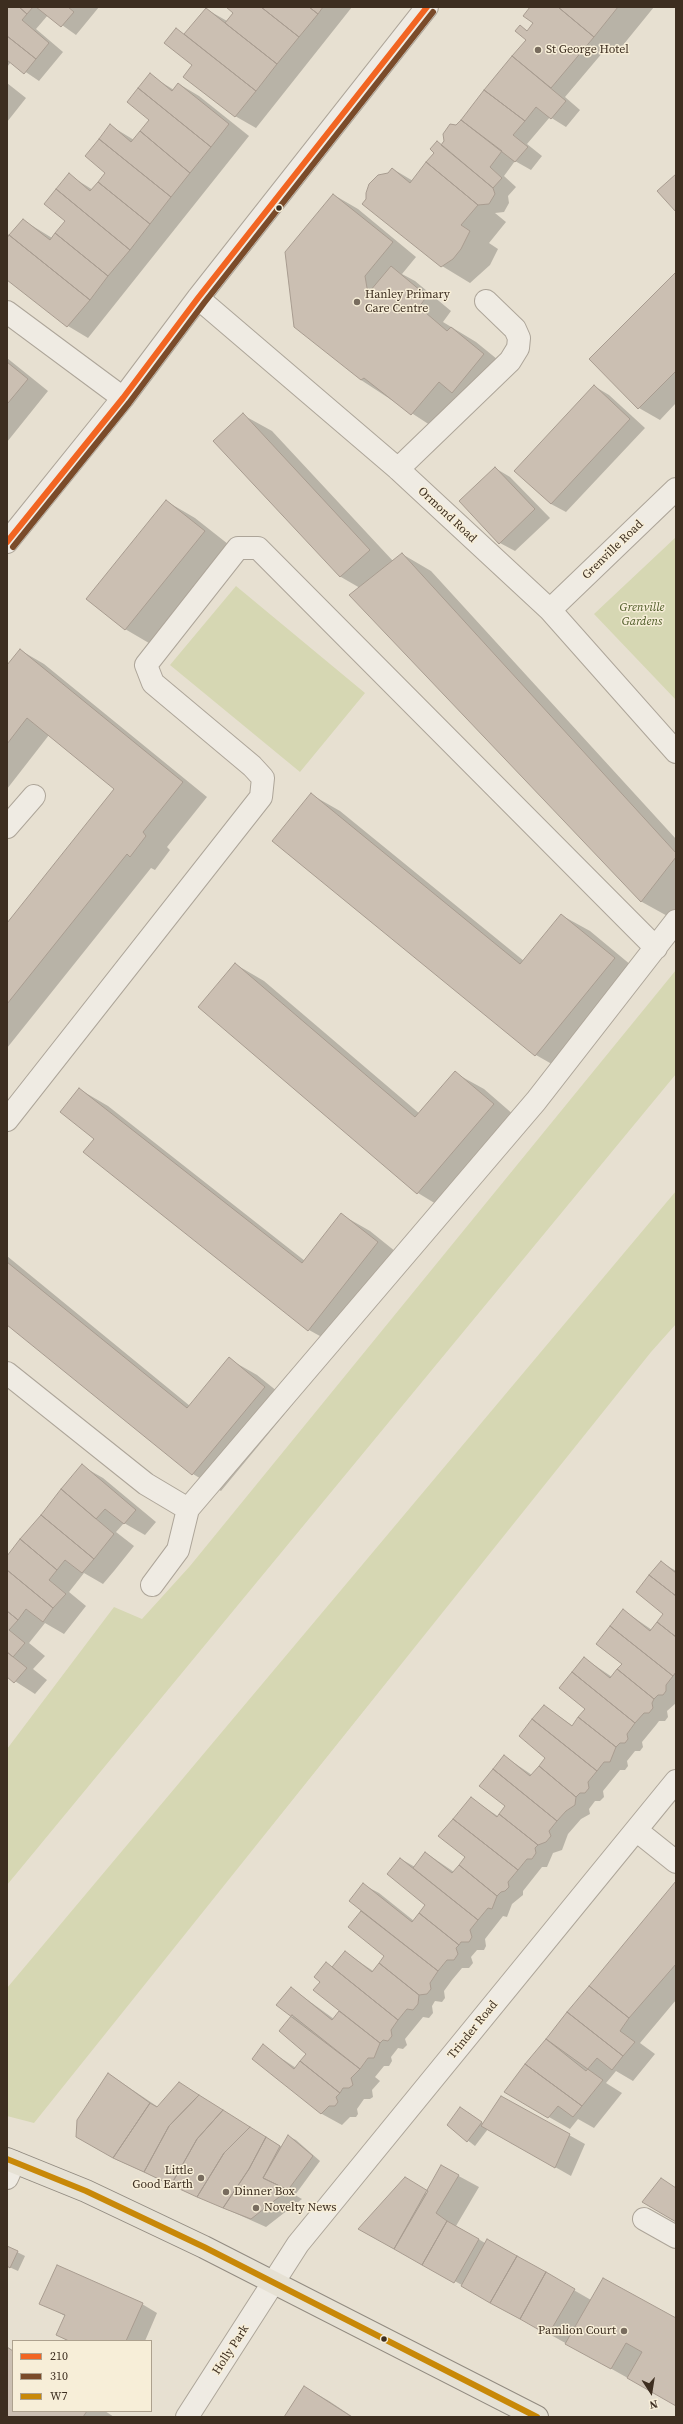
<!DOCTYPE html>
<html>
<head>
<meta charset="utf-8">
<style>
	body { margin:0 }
	#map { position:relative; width:683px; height:2424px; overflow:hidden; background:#e7e0d1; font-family:"Source Serif 4",serif }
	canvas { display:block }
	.frame { position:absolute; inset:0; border:8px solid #3d2e20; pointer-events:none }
	.legend { position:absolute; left:12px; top:2340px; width:140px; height:72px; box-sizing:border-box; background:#f7eed8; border:1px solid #ada18e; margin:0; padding:5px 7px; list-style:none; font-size:12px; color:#3d2e20 }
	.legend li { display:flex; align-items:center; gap:8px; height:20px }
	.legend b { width:20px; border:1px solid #ada18e }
	.north { position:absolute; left:631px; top:2372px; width:40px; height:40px; -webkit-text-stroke:3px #f7eed8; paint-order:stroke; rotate:168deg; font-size:11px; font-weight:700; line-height:16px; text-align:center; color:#3d2e20 }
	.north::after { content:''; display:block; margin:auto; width:14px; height:18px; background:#3d2e20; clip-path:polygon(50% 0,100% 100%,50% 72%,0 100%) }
</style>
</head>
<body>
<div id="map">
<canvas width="683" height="2424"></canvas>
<div class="frame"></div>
<ul class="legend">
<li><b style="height:5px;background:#f26522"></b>210</li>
<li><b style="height:5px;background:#7a4b2a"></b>310</li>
<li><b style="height:5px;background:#c88808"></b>W7</li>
</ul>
<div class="north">N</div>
</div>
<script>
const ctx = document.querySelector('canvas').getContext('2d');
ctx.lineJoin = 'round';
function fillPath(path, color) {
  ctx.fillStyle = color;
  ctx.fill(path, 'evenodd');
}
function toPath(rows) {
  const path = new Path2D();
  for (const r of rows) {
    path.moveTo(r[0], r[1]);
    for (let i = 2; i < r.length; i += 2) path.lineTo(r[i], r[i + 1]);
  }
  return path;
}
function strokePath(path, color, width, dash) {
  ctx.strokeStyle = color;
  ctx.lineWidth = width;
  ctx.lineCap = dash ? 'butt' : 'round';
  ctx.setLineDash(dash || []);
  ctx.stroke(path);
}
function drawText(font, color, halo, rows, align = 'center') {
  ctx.font = font + ' "Source Serif 4",serif';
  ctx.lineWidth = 3;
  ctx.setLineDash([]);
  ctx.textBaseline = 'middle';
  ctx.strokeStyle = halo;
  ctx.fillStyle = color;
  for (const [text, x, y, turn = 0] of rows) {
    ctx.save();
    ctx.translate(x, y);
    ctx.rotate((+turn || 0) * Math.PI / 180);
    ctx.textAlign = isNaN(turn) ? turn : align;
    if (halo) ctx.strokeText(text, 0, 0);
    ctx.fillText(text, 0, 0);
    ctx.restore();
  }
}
const green = toPath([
	[676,537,676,700,594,614],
	[236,586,365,693,300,772,170,665],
	[676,970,676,1074,7,1885,7,1749,114,1607,142,1619,190,1566],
	[676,1191,676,1324,651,1352,34,2123,7,2116,7,1988]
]);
const shadow = toPath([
	[7,7,99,7,76,35,48,15,36,29,63,52,39,81,11,62,7,67],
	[228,7,352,7,256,128,235,116,193,65,176,29,185,35,206,9,227,21,235,12],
	[532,7,654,7,619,50,609,45,565,97,580,110,566,127,550,117,527,144,542,156,531,170,515,161,504,176,516,187,508,196,509,203,504,212,495,213,506,222,489,243,498,249,490,265,470,283,442,266,389,174,393,169,413,181,436,153,437,142,442,145,527,40,520,26,528,31,534,23],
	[150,75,174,90,179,84,199,96,249,136,88,338,68,326,7,279,7,240,23,220,52,238,67,221,69,175,93,190,106,173,111,126,134,140,150,119],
	[7,83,26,98,7,122],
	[334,195,358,209,416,257,402,274,415,281,451,311,443,322,476,342,508,368,436,429,361,380],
	[676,274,676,403,660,420,639,408],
	[7,358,48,391,7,442],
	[594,386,609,395,645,428,566,512,551,504],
	[243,415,272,431,393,561,402,554,431,571,676,839,676,911,671,918,642,902,351,595,360,588,341,577,215,441],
	[495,468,510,477,550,518,515,551,500,543],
	[166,501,195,518,233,548,154,646,125,629],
	[20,650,44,664,207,797,167,847,170,850,155,870,151,868,7,1048,7,925,116,789,49,735,7,789,7,666],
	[312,795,340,811,524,961,561,915,590,931,643,975,564,1071,536,1055],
	[235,964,264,981,420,1114,455,1073,484,1089,522,1122,446,1210,418,1193],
	[79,1089,108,1106,305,1261,342,1215,370,1231,406,1260,338,1346,309,1330,95,1139],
	[7,1256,190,1406,229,1359,257,1375,293,1404,221,1491,193,1474,7,1323],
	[82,1466,103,1478,156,1522,145,1535,124,1523,116,1532,134,1546,114,1571,103,1584,84,1573,69,1592,86,1606,64,1634,45,1623,29,1643,45,1656,33,1669,47,1680,35,1694,7,1676,7,1558],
	[661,1562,676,1571,676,1703,667,1711,668,1717,665,1721,659,1721,656,1725,642,1742,643,1747,640,1751,635,1751,627,1761,628,1766,625,1770,620,1770,603,1791,604,1797,600,1801,595,1801,589,1809,590,1814,581,1819,568,1834,562,1850,553,1853,547,1867,542,1867,523,1891,523,1895,512,1904,507,1917,503,1916,485,1939,486,1946,484,1950,477,1950,471,1957,473,1963,469,1968,462,1968,452,1980,444,1991,445,1998,442,2002,435,2001,432,2006,433,2013,429,2018,423,2017,405,2039,407,2045,403,2049,398,2048,391,2057,392,2061,389,2066,384,2066,375,2077,380,2081,372,2090,373,2097,370,2099,364,2099,357,2109,358,2114,356,2117,350,2117,342,2125,322,2114,253,2059,263,2046,296,2068,308,2054,292,2016,291,1988,334,2019,341,2011,322,1982,326,1963,333,1967,345,1952,373,1971,386,1956,350,1927,363,1911,364,1885,379,1893,414,1921,427,1905,401,1859,415,1867,426,1853,454,1872,466,1857,471,1798,499,1817,507,1806,504,1756,532,1775,547,1757,544,1706,573,1726,586,1709,584,1658,612,1677,623,1663,623,1610,652,1630,664,1614],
	[676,1883,676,2000,640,2043,655,2054,633,2081,616,2071,606,2083,622,2093,594,2128,578,2119,570,2129,505,2092],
	[109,2074,158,2107,179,2083,282,2147,288,2136,296,2140,320,2161,295,2195,302,2199,266,2227,117,2160,77,2136],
	[501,2097,585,2144,571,2176,488,2129,475,2146,448,2125,468,2112,484,2124],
	[442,2167,479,2187,456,2226,485,2243,487,2240,591,2300,676,2320,676,2405,360,2228,428,2192],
	[7,2247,25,2256,18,2271,7,2266],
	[41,2303,142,2304,157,2313,145,2341,68,2341,57,2335,65,2316],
	[7,2348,13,2352,13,2411,105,2411,114,2417,7,2417],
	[305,2387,329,2401,353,2417,285,2417]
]);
const building = toPath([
	[7,7,19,7,27,14,22,20,49,43,36,59,7,36,7,7],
	[19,7,33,7,27,14,19,7],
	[36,7,68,7,74,12,61,27,36,7],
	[226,7,261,7,299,37,277,64,225,23,233,13,226,7],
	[261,7,309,7,318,14,299,37,261,7],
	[309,7,323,7,318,14,309,7],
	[530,7,558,7,594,37,551,88,512,56,526,40,515,31,520,25,527,31,533,23,523,16,530,7],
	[558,7,618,7,594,37,558,7],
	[206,8,277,64,256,91,184,34,206,8],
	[176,28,256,91,235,117,183,77,192,65,164,43,176,28],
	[7,36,36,59,24,74,7,60,7,36],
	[512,56,566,101,551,119,536,107,525,121,484,90,512,56],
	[150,73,172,91,178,83,229,124,211,147,138,88,150,73],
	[138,88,211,147,190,173,140,131,149,120,127,102,138,88],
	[484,90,525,121,513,135,528,147,515,162,461,120,484,90],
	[461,120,502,151,490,167,502,178,493,188,441,145,444,141,443,134,450,124,456,125,461,120],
	[110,124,131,142,140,131,190,173,171,197,99,139,110,124],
	[99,139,171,197,150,224,98,182,105,173,85,156,99,139],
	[437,141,493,188,495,194,489,204,478,205,426,162,434,153,430,149,437,141],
	[426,162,478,205,461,225,470,231,461,249,453,259,441,267,362,204,366,199,366,193,369,184,378,175,388,173,392,168,410,183,426,162],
	[69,173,90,191,98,182,150,224,130,250,56,189,69,173],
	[676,174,676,212,657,191,676,174],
	[56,189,130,250,108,276,55,233,65,221,44,204,56,189],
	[333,194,393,242,365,276,367,288,370,291,391,266,427,296,419,307,447,331,451,327,484,354,452,393,439,382,411,415,364,378,361,380,294,327,285,252,333,194],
	[23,219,50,240,55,233,108,276,90,300,9,235,23,219],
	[9,235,90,300,67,327,7,280,7,238,9,235],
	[676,272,676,371,638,409,589,359,676,272],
	[7,362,28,379,8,403,7,403,7,362],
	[594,385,630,419,551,504,514,471,594,385],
	[243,413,370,550,340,577,213,441,243,413],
	[495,467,535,509,499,544,459,501,495,467],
	[166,500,205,531,125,630,86,599,166,500],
	[402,553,676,853,676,857,641,902,349,595,402,553],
	[20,649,183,782,143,832,146,836,130,857,127,854,7,1004,7,923,114,789,27,718,7,744,7,665,20,649],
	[311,793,520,964,561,914,615,958,535,1056,272,841,311,793],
	[235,963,415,1117,455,1071,494,1104,417,1194,198,1007,235,963],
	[79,1088,302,1263,341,1213,378,1242,308,1331,83,1152,94,1139,60,1112,79,1088],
	[7,1262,187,1408,229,1357,265,1387,192,1475,7,1325,7,1262],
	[82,1464,136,1510,124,1524,105,1509,96,1519,61,1489,82,1464],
	[61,1489,114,1534,94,1559,41,1515,61,1489],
	[41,1515,94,1559,82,1573,65,1560,57,1570,20,1539,41,1515],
	[20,1539,57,1570,49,1580,66,1594,53,1608,7,1570,7,1556,20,1539],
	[661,1561,676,1573,676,1596,649,1575,661,1561],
	[7,1570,53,1608,43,1622,26,1609,18,1620,7,1611,7,1570],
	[649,1575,676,1596,676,1637,657,1622,663,1614,636,1592,649,1575],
	[623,1609,650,1631,657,1622,676,1637,676,1672,673,1676,610,1626,623,1609],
	[7,1611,18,1620,9,1630,25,1643,13,1657,7,1652,7,1611],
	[610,1626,673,1676,666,1685,666,1691,663,1695,658,1695,654,1699,617,1669,622,1664,596,1644,610,1626],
	[7,1652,27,1668,14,1683,7,1677,7,1652],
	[584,1657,610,1678,617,1669,654,1699,652,1703,653,1708,649,1713,644,1713,635,1723,572,1672,584,1657],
	[572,1672,635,1723,627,1734,628,1739,625,1743,620,1743,616,1747,578,1717,585,1709,559,1688,572,1672],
	[544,1705,572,1726,578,1717,616,1747,610,1762,604,1762,597,1771,532,1719,544,1705],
	[532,1719,597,1771,588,1782,589,1788,585,1793,580,1793,576,1797,539,1766,545,1758,519,1736,532,1719],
	[504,1755,530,1776,539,1766,576,1797,575,1805,566,1811,557,1821,493,1769,504,1755],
	[493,1769,557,1821,549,1831,551,1836,546,1842,538,1845,499,1814,505,1806,479,1786,493,1769],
	[471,1797,497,1817,499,1814,538,1845,535,1848,536,1853,532,1859,527,1859,518,1870,453,1819,471,1797],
	[453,1819,518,1870,508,1882,509,1887,505,1891,501,1892,497,1896,459,1865,465,1857,438,1836,453,1819],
	[425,1852,452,1873,459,1865,497,1896,492,1909,488,1908,478,1920,413,1868,425,1852],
	[400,1858,478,1920,470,1930,472,1937,469,1942,461,1942,459,1945,419,1913,425,1905,387,1874,400,1858],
	[676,1881,676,1964,629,2018,589,1986,676,1881],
	[363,1883,412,1922,419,1913,459,1945,456,1948,458,1954,454,1960,447,1960,438,1971,349,1901,363,1883],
	[361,1911,438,1971,430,1983,431,1989,427,1994,419,1995,379,1963,384,1956,348,1927,361,1911],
	[345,1951,372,1972,379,1963,419,1995,418,2004,413,2010,407,2009,398,2020,332,1967,345,1951],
	[326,1962,398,2020,391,2030,392,2036,388,2041,383,2040,380,2043,313,1990,320,1982,314,1977,326,1962],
	[589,1986,629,2018,620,2031,635,2042,623,2056,567,2012,589,1986],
	[291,1987,332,2020,339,2011,380,2043,374,2058,368,2058,360,2069,276,2005,291,1987],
	[567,2012,623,2056,612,2070,597,2058,586,2071,546,2039,567,2012],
	[292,2015,360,2069,351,2078,353,2085,349,2088,343,2088,340,2093,300,2061,306,2054,279,2031,292,2015],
	[546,2039,603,2080,582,2106,525,2064,546,2039],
	[263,2044,294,2069,300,2061,340,2093,336,2097,338,2102,335,2106,329,2106,321,2114,252,2059,263,2044],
	[525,2064,582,2106,573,2117,558,2106,548,2118,504,2092,525,2064],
	[108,2073,150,2103,113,2158,76,2137,77,2120,108,2073],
	[179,2082,199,2095,169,2126,144,2172,113,2158,150,2103,157,2107,179,2082],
	[199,2095,223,2110,197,2139,171,2185,144,2172,169,2126,199,2095],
	[501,2096,570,2134,555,2168,481,2126,501,2096],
	[460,2107,482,2122,467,2142,447,2125,460,2107],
	[223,2110,250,2127,224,2153,197,2197,171,2185,197,2139,223,2110],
	[250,2127,266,2137,249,2169,223,2208,197,2197,224,2153,250,2127],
	[288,2135,313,2156,288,2190,263,2178,288,2135],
	[266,2137,280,2146,263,2178,288,2190,251,2219,223,2208,249,2169,266,2137],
	[441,2165,459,2175,436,2213,447,2221,422,2265,394,2249,441,2165],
	[405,2177,428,2191,394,2249,358,2229,405,2177],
	[661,2178,676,2188,676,2222,642,2202,661,2178],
	[447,2221,479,2239,454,2283,422,2265,447,2221],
	[487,2239,517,2256,490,2303,461,2286,487,2239],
	[7,2246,18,2251,10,2268,7,2266,7,2246],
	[517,2256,546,2272,520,2319,490,2303,517,2256],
	[57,2265,143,2303,126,2341,69,2341,56,2335,65,2315,39,2304,57,2265],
	[546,2272,575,2289,548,2335,520,2319,546,2272],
	[603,2278,676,2318,676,2406,627,2378,642,2352,626,2343,611,2369,565,2344,603,2278],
	[7,2347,13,2351,13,2411,87,2411,83,2417,7,2417,7,2347],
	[304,2386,352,2417,284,2417,304,2386]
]);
const minor = toPath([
	[198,298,398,469,550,610,676,752],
	[7,312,123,398],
	[398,469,510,361,518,348,519,338,515,329,486,301],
	[7,542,123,398,198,298,427,7],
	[550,610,676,489],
	[7,827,34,796],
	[7,1120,261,797,263,778,252,766,153,683,146,665,238,548,258,548,656,948],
	[7,1373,146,1484,188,1509,536,1101,676,921],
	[152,1585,178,1550,188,1509],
	[636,1830,676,1862],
	[7,2178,14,2162],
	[644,2219,676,2237],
	[187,2417,298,2244,676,1781]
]);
const major = toPath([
	[7,2159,86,2191,204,2247,537,2417]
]);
const bus1 = toPath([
	[7,542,123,398,198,298,427,7]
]);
const bus2 = toPath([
	[13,547,129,403,204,303,433,12]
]);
const bus3 = toPath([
	[7,2159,86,2191,204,2247,537,2417]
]);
const markers = [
	[538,50,4,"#786c5e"],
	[279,208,3.5,"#3d2e20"],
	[357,302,4,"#786c5e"],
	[201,2178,4,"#786c5e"],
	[226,2192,4,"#786c5e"],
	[256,2208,4,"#786c5e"],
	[624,2331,4,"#786c5e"],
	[384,2339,3.5,"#3d2e20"]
];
const poiNames = [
	["St George Hotel",546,50],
	["Hanley Primary",365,295],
	["Care Centre",365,309],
	["Little",193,2171,"right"],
	["Good Earth",193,2185,"right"],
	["Dinner Box",234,2192],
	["Novelty News",264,2208],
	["Pamlion Court",616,2331,"right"]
];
const streetNames = [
	["Ormond Road",447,515,43],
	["Grenville Road",613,550,-44],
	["Trinder Road",473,2030,-51],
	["Holly Park",231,2350,-57]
];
const parkNames = [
	["Grenville",642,608],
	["Gardens",642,622]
];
fillPath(green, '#d6d7b3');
fillPath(shadow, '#0003');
fillPath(building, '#cbbfb2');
strokePath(building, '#a89c90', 1);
strokePath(minor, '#ada599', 24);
strokePath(major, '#928b80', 24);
strokePath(minor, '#efebe3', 22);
strokePath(major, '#e6e1d4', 22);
strokePath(bus1, '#f26522', 6);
strokePath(bus2, '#7a4b2a', 6);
strokePath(bus3, '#c88808', 6);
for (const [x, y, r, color] of markers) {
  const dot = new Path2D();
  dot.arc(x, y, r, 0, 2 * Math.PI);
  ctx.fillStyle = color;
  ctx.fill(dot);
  strokePath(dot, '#f7eed8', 1.5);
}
drawText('12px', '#3d2e20', '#f7eed8', poiNames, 'left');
drawText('12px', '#3d2e20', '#f7eed8', streetNames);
drawText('italic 12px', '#4d5a26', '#f7eed8', parkNames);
</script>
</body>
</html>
